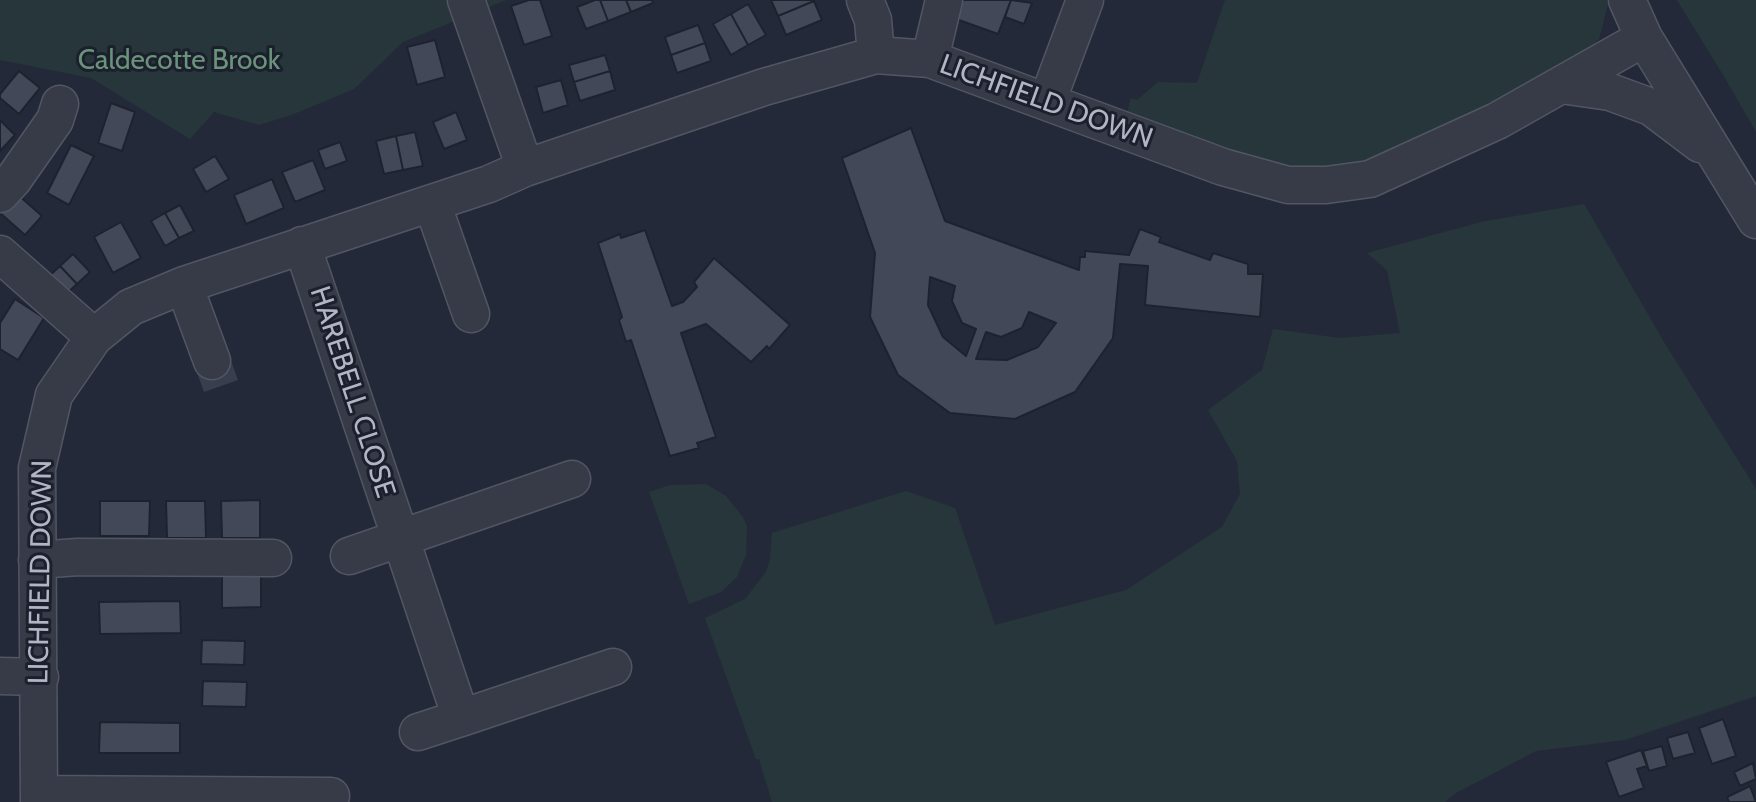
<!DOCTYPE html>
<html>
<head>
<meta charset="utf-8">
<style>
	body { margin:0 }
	canvas { display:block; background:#232938 }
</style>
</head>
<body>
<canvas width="1756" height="802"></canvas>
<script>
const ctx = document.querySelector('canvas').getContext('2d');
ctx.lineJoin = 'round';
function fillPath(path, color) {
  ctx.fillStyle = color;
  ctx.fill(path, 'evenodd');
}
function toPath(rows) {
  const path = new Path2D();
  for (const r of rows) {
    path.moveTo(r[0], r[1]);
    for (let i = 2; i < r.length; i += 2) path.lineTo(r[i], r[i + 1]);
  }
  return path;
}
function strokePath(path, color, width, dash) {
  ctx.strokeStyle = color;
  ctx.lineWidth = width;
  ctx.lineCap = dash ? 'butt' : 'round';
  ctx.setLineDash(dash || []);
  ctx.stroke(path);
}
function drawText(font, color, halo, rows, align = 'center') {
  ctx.font = font + ' Cabin,sans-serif';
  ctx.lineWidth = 6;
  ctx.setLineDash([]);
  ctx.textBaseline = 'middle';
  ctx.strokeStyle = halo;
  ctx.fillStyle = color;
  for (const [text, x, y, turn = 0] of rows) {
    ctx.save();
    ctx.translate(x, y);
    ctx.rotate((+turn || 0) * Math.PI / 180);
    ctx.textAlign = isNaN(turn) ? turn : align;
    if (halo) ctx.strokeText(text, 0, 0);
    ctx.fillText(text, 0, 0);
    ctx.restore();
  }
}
const green = toPath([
	[0,0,506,0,403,42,354,89,294,114,259,125,214,112,190,139,91,78,0,60],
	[1225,0,1607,0,1608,4,1599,39,1576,61,1397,152,1370,163,1289,172,1126,117,1131,98,1137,100,1158,82,1197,83],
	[1677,0,1756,0,1756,132,1725,78],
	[1584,204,1667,347,1756,489,1756,696,1625,740,1536,751,1456,793,1445,802,772,802,759,759,756,759,705,618,745,599,766,572,770,560,772,533,906,491,955,508,995,625,1126,590,1222,527,1240,494,1237,461,1208,410,1262,370,1273,329,1340,338,1400,333,1387,270,1367,253,1481,222],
	[706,484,726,496,743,517,747,527,746,555,737,577,721,592,689,604,649,492,670,485]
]);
const building = toPath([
	[529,0,540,0,552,36,524,45,511,6,529,0],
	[595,0,600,0,608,21,586,29,577,7,595,0],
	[600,0,626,0,631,12,608,21,600,0],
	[626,0,652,0,653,3,631,12,626,0],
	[771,0,814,0,814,1,778,16,771,0],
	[963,0,1011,0,998,34,956,19,963,0],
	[1011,0,1032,3,1024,24,1005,17,1011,0],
	[814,1,822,20,786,35,778,16,814,1],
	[748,4,766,35,748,45,731,14,748,4],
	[731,14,748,45,731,55,713,24,731,14],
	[698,25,705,43,671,55,665,37,698,25],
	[435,40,445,77,417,85,407,47,435,40],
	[705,43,711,61,677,73,671,55,705,43],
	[605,55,610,71,574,82,569,65,605,55],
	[19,71,40,88,19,114,0,98,0,94,19,71],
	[610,71,615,90,580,101,574,82,610,71],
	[561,80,568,105,543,113,536,87,561,80],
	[111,103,135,112,122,151,98,143,111,103],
	[456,112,467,140,444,149,433,122,456,112],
	[0,120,15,135,0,151,0,120],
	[911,128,945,221,1079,270,1080,257,1085,257,1085,251,1129,255,1140,229,1161,237,1159,242,1210,260,1213,253,1248,264,1248,274,1263,274,1260,317,1145,305,1148,266,1120,264,1113,338,1075,392,1015,419,950,413,898,375,870,317,875,253,842,158,911,128],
	[930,277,955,286,952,301,962,323,976,329,966,356,943,337,928,305,930,277],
	[1029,312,1056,323,1038,347,1007,360,976,359,986,332,1001,337,1022,328,1029,312],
	[415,132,423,166,403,170,396,136,415,132],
	[396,136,403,170,384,174,376,141,396,136],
	[340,142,347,161,325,169,318,150,340,142],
	[71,145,94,156,69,205,47,193,71,145],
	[215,156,229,179,206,192,193,169,215,156],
	[313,160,325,190,295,202,282,172,313,160],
	[272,179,284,208,246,224,234,195,272,179],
	[16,193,42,216,25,235,0,213,16,193],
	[180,205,194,231,179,238,165,213,180,205],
	[165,213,179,238,165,246,151,221,165,213],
	[121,222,141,258,113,273,94,237,121,222],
	[645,230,672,306,683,302,697,287,694,282,714,258,790,325,769,349,767,346,751,362,706,324,681,333,716,437,697,443,699,448,670,456,631,340,626,342,619,320,622,317,598,243,620,234,621,238,645,230],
	[73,254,90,272,77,284,60,266,73,254],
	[60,266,77,284,64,296,47,278,60,266],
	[15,299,44,318,18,360,0,349,0,323,15,299],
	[260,500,260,538,222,538,221,501,260,500],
	[100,501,150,501,149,536,100,536,100,501],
	[166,501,205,501,206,538,167,538,166,501],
	[222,569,261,569,261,607,222,608,222,569],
	[180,601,181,633,100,634,99,602,180,601],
	[202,640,245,641,244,665,201,664,202,640],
	[203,681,247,682,246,707,202,706,203,681],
	[1723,719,1736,756,1712,764,1699,728,1723,719],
	[100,722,180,723,180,753,99,753,100,722],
	[1688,732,1695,753,1673,759,1667,738,1688,732],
	[1662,746,1667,766,1649,771,1643,751,1662,746],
	[1641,750,1647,766,1637,769,1644,788,1619,797,1606,762,1641,750],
	[1753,763,1756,779,1740,786,1734,772,1753,763],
	[1750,786,1756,802,1729,802,1727,797,1750,786]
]);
const minorTunnel = toPath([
	[212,361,221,386]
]);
const minor = toPath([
	[466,0,525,168],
	[865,0,873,20,876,55],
	[1627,0,1644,38,1756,220],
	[930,59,944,0],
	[1561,85,1610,92,1651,107,1700,144],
	[1047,102,1085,0],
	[0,194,13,180,55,120,60,104],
	[432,203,471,314],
	[302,245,461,718,613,667],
	[0,254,94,337],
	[184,285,212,361],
	[349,556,572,479],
	[37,560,78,557,273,558],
	[0,676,40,677],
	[418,732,461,718],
	[39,794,331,796],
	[39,802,37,468,54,395,94,337,131,307,184,285,489,184,525,168,764,87,876,55,930,59,1223,167,1288,185,1326,185,1370,179,1497,121,1644,38]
]);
const parkNames = [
	["Caldecotte Brook",179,61]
];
const streetNames = [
	["LICHFIELD DOWN",1046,102,20],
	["HAREBELL CLOSE",352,392,72],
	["LICHFIELD DOWN",41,572,-89]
];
fillPath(green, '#26363a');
fillPath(building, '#434859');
strokePath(building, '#1e222f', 2);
strokePath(minorTunnel, '#383e4d', 36, [36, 18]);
strokePath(minor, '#525663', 39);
strokePath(minor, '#373b48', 36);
drawText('28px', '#6b937b', '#1c202d', parkNames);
drawText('28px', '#b2b6c4', '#1c202d', streetNames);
</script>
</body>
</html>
